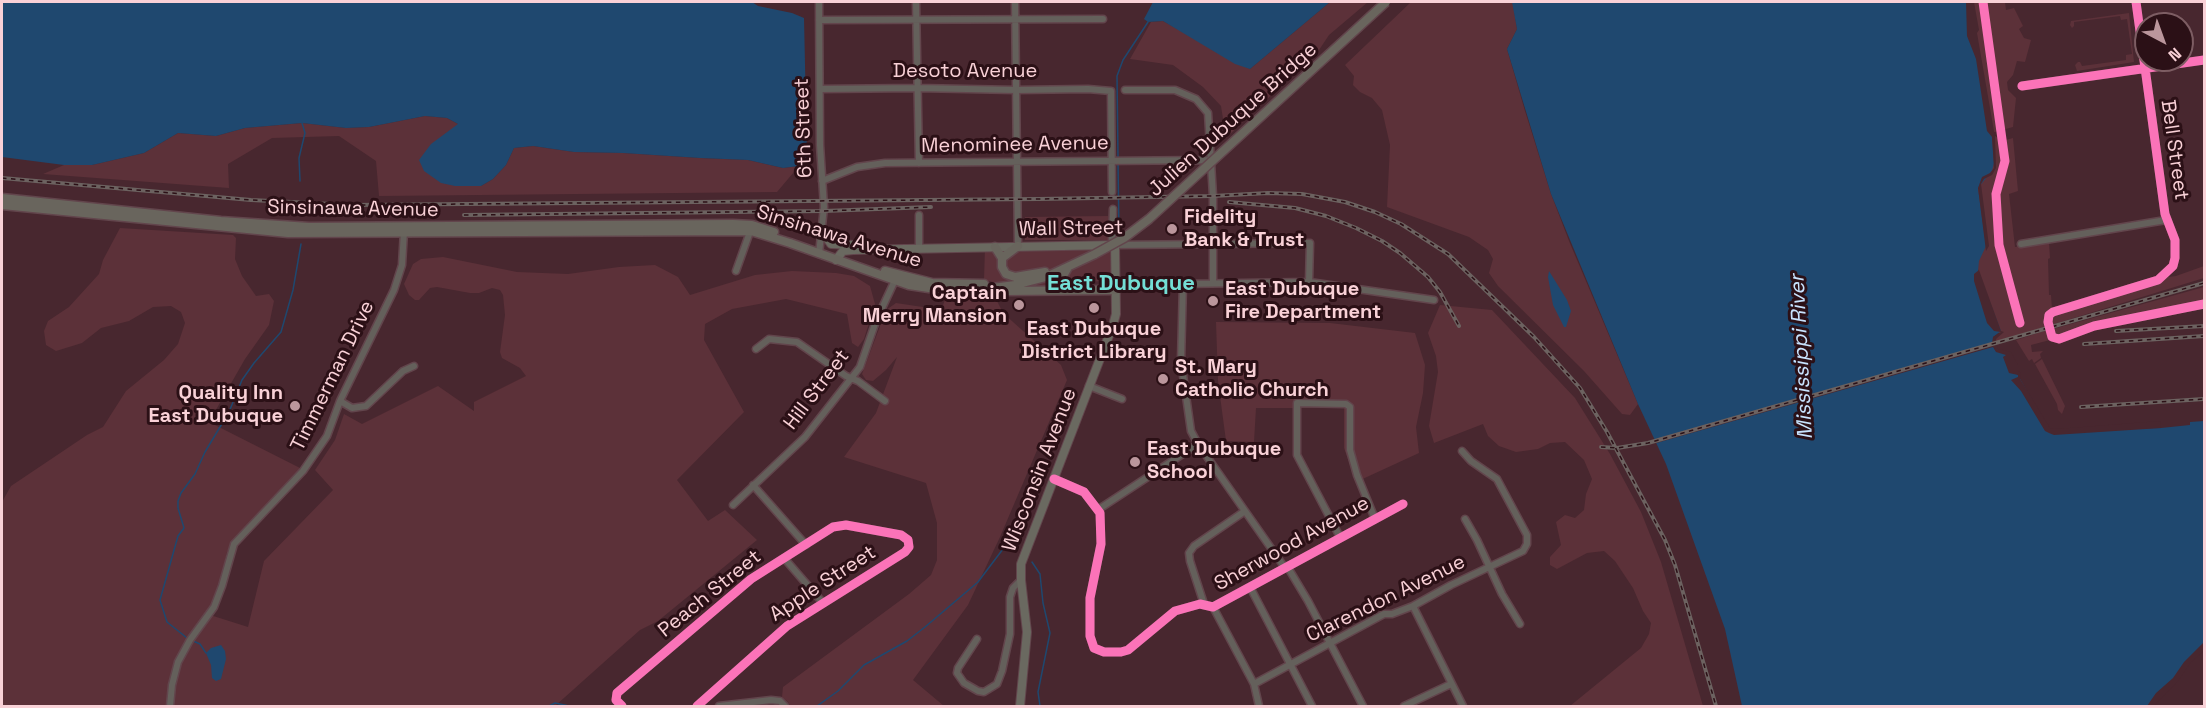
<!DOCTYPE html>
<html>
<head>
<meta charset="utf-8">
<style>
	body { margin:0 }
	#map { position:relative; width:2206px; height:708px; overflow:hidden; background:#48272f; font-family:"Space Grotesk",sans-serif }
	canvas { display:block }
	.frame { position:absolute; inset:0; border:3px solid #f9d1d7; pointer-events:none }
	.north { position:absolute; left:2134px; top:12px; width:60px; height:60px; box-sizing:border-box; background:#2b1016; border:2px solid #7d5d63; border-radius:50%; rotate:139deg; font-size:16px; font-weight:700; line-height:24px; text-align:center; color:#f9d1d7 }
	.north::after { content:''; display:block; margin:auto; width:21px; height:27px; background:#bb969c; clip-path:polygon(50% 0,100% 100%,50% 72%,0 100%) }
</style>
</head>
<body>
<div id="map">
<canvas width="2206" height="708"></canvas>
<div class="frame"></div>
<div class="north">N</div>
</div>
<script>
const ctx = document.querySelector('canvas').getContext('2d');
ctx.lineJoin = 'round';
function fillPath(path, color) {
  ctx.fillStyle = color;
  ctx.fill(path, 'evenodd');
}
function toPath(rows) {
  const path = new Path2D();
  for (const r of rows) {
    path.moveTo(r[0], r[1]);
    for (let i = 2; i < r.length; i += 2) path.lineTo(r[i], r[i + 1]);
  }
  return path;
}
function strokePath(path, color, width, dash) {
  ctx.strokeStyle = color;
  ctx.lineWidth = width;
  ctx.lineCap = dash ? 'butt' : 'round';
  ctx.setLineDash(dash || []);
  ctx.stroke(path);
}
function drawText(font, color, halo, rows, align = 'center') {
  ctx.font = font + ' "Space Grotesk",sans-serif';
  ctx.lineWidth = 6;
  ctx.setLineDash([]);
  ctx.textBaseline = 'middle';
  ctx.strokeStyle = halo;
  ctx.fillStyle = color;
  for (const [text, x, y, turn = 0] of rows) {
    ctx.save();
    ctx.translate(x, y);
    ctx.rotate((+turn || 0) * Math.PI / 180);
    ctx.textAlign = isNaN(turn) ? turn : align;
    if (halo) ctx.strokeText(text, 0, 0);
    ctx.fillText(text, 0, 0);
    ctx.restore();
  }
}
const green = toPath([
	[1330,2,1368,2,1329,35,1319,50,1226,138,1221,106,1203,87,1173,65,1130,59,1151,22,1163,21,1250,69],
	[1411,2,1513,3,1517,29,1507,49,1525,111,1551,194,1569,241,1638,404,1630,415,1622,414,1584,371,1498,286,1489,273,1493,259,1488,250,1469,237,1387,207,1390,145,1382,110,1372,98,1360,92,1353,85,1354,76,1345,65],
	[1971,2,2005,2,2006,10,2014,8,2023,26,2019,29,2024,38,2031,40,2025,62,2017,61,2013,75,2007,82,2008,90,2016,98,2013,127,1991,133,2002,141,2013,138,2018,191,2009,194,2015,247,2049,243,2050,258,2048,259,2049,295,2051,295,2052,309,2045,315,2046,327,1993,343,1999,334,1975,260],
	[2129,13,2134,62,2077,71,2075,65,2078,62,2080,62,2082,66,2126,60,2126,55,2132,54,2127,19,2121,20,2120,16,2074,22,2074,26,2072,28,2070,25,2071,21],
	[425,116,447,118,458,124,481,186,493,179,506,165,514,148,533,146,574,152,623,153,700,158,748,160,783,168,799,166,777,192,379,196,376,161,339,136,272,138,228,164,229,188,43,174,64,165,92,165,144,153,178,133,216,136,245,128,302,123,346,128,369,127],
	[1108,216,1108,240,1025,240,1025,217],
	[120,228,233,235,236,238,235,259,242,276,256,296,269,294,274,301,269,325,245,359,209,422,302,469,238,534,227,552,220,585,207,614,248,627,264,561,333,490,315,470,335,440,344,414,362,424,438,386,474,411,474,402,526,376,520,368,502,358,500,352,505,315,503,295,500,290,492,288,479,293,470,293,437,287,430,288,419,300,415,300,409,295,404,284,413,264,421,259,443,257,517,272,568,274,619,267,655,265,678,277,690,295,755,275,792,271,836,273,854,276,870,286,875,304,864,339,858,347,852,343,847,314,786,299,732,309,705,324,704,340,744,412,677,480,708,521,725,510,757,540,658,621,640,630,555,706,2,706,2,502,11,486,87,435,103,427,126,391,164,360,178,344,185,323,181,312,171,306,153,307,129,321,101,328,82,343,56,351,46,345,44,331,48,321,69,307,99,274,103,260],
	[1115,246,1113,280,1020,288,984,280,985,247],
	[2204,266,2204,278,2051,325,2050,318,2054,315,2159,283,2168,277,2176,276],
	[2204,287,2204,301,2196,303,2097,322,2063,334,2058,335,2053,329],
	[948,292,994,295,1003,313,1061,365,1067,380,1000,537,968,605,913,680,944,706,790,706,788,702,782,697,783,687,909,594,931,575,937,560,937,523,926,483,844,457,876,413,897,357,886,370,873,381,866,380,862,374,886,310,896,303,936,309,943,305],
	[1440,305,1492,310,1575,398,1610,454,1641,512,1661,562,1703,706,1570,706,1641,648,1649,634,1651,623,1643,611,1633,588,1615,561,1604,551,1587,553,1557,569,1550,565,1550,557,1561,545,1556,522,1565,515,1575,518,1584,510,1586,494,1592,479,1584,460,1565,442,1550,443,1538,449,1516,452,1499,446,1488,436,1483,424,1434,443,1429,426,1438,372,1436,356,1428,333],
	[1216,322,1330,323,1415,333,1425,365,1423,393,1416,427,1419,453,1356,482,1344,448,1344,408,1256,408,1254,442,1226,441,1218,381],
	[2047,330,2050,340,2031,345,2032,352,2043,351,2040,354,2041,358,2034,363,2032,359,2029,361,2016,340],
	[2042,359,2065,406,2062,414,2058,410,2057,404,2035,364]
]);
const water = toPath([
	[2,2,752,2,758,6,792,13,804,18,807,157,799,166,783,168,748,160,700,158,623,153,574,152,533,146,514,148,506,165,493,179,481,186,455,186,441,183,424,171,419,160,431,144,458,124,447,118,425,116,369,127,346,128,302,123,245,128,216,136,178,133,144,153,92,165,64,165,2,157],
	[1153,2,1330,2,1250,69,1235,64,1163,21,1148,22,1144,19],
	[1512,2,1971,2,1992,137,1994,163,1992,171,1978,188,1986,246,1979,261,1978,271,2001,331,1993,337,1995,350,2006,354,2049,430,2161,428,2190,425,2190,422,2204,421,2204,647,2150,706,1742,706,1725,629,1666,464,1638,404,1551,194,1507,49,1517,29],
	[1549,271,1567,300,1571,311,1566,327,1564,327,1553,305,1548,277],
	[221,645,225,651,226,659,221,679,216,681,212,678,211,665,206,653,211,648]
]);
const pier = toPath([
	[1966,2,1974,2,1979,30,1977,33,1995,137,1996,168,1992,175,1984,179,1981,184,1989,246,1986,251,1978,188,1982,177,1990,173,1994,168,1992,137,1987,131,1976,59,1967,36],
	[1979,270,2001,331,2004,332,1996,339,1998,349,2011,352,2018,365,2018,371,2021,373,2020,379,2050,428,2057,429,2160,421,2161,428,2054,435,2049,433,2045,431,2021,391,2011,380,2018,377,2018,375,2009,373,2003,357,2006,355,1996,352,1993,347,1653,444,1652,440,1992,343,1993,337,2001,332,1994,331,1987,323,1974,281,1974,274],
	[2204,642,2204,651,2191,662,2179,680,2154,706,2147,706,2156,693,2173,678,2184,662]
]);
const stream = toPath([
	[1118,157,1117,76,1123,60,1148,22],
	[1118,162,1119,233],
	[300,181,299,158,305,133,302,123],
	[1032,562,1040,574,1043,603,1050,633,1038,692,1040,706],
	[187,638,167,622,160,600,178,536,184,528,178,508,178,501,181,493,195,474,205,452,229,412,242,380,254,363,281,332,293,290,301,244],
	[191,640,200,644,206,653],
	[549,706,555,703,569,706],
	[817,706,838,691,864,665,907,641,925,627,978,582,1003,549,1018,543]
]);
const minor = toPath([
	[819,2,820,145,824,207,819,254],
	[916,2,919,163],
	[1015,2,1018,246],
	[2136,2,2165,214,2175,240,2175,258,2173,266,2158,280,2053,312,2049,315,2048,322,2052,337,2059,339,2094,326,2204,304],
	[819,20,1103,19],
	[2022,86,2204,60],
	[820,89,917,88,1016,90,1088,89,1111,91,1112,192],
	[1125,90,1175,90,1196,99,1208,113,1213,196,1213,283],
	[822,181,857,167,885,163,1210,160],
	[1113,209,1112,241,1115,245,1310,243,1309,282],
	[2021,244,2166,220],
	[919,248,919,215],
	[736,271,751,229],
	[1183,283,1181,361,1191,431,1198,444,1285,568],
	[1115,285,1309,282,1434,300],
	[756,349,769,339,797,342,846,376,858,381,885,401],
	[1089,386,1122,399],
	[340,401,352,408,366,406,403,371,414,366],
	[1054,479,1084,492,1100,513,1101,544,1090,598,1090,636,1094,648,1104,652,1121,652,1128,650,1175,611,1200,604,1213,607,1403,504],
	[753,485,806,545],
	[733,505,805,437,860,367,876,321,896,278],
	[1099,509,1198,444],
	[1465,519,1477,540,1502,594,1520,624],
	[1340,537,1297,455,1297,403,1346,404,1350,407,1350,450,1357,475,1375,519],
	[784,558,823,603],
	[1287,566,1308,601,1363,706],
	[1250,587,1312,706],
	[1204,604,1190,561,1189,553,1194,546,1245,511],
	[1413,606,1463,706],
	[1213,607,1254,684,1259,706],
	[977,639,958,668,957,673,964,683,978,691,984,692,997,684,1002,671,1010,634,1010,597,1013,588,1021,580],
	[1254,684,1384,614,1392,614,1413,606,1451,585,1523,551,1527,544,1527,535,1497,479,1471,461,1462,451],
	[170,706,172,685,178,662,190,640,214,607,222,586,234,544,303,471,327,436,340,401,394,290,402,265,404,231],
	[622,706,616,700,617,693,751,579,833,527,846,525,901,535,908,540,909,547,905,552,787,626,697,706],
	[719,706,771,700,780,701,785,706],
	[1404,706,1451,684]
]);
const major = toPath([
	[822,231,831,244,855,245],
	[836,260,843,251,853,250,1115,245,1116,314,1113,325,1021,564,1021,580,1027,632,1020,706]
]);
const highway = toPath([
	[2,198,221,221,309,227,733,224,752,225,774,232],
	[2,205,288,233,751,231,790,243,909,285,942,290,985,289,1015,285,1046,277,1095,254],
	[1018,246,1002,258,1002,267,1006,274,1015,277,1045,272],
	[995,247,1002,258],
	[1067,269,1063,276,1066,282,1071,286,1081,286],
	[885,271,932,283,984,284],
	[1005,291,1115,290]
]);
const rail = toPath([
	[2,178,251,200,352,205,1039,199,1213,196,1268,193,1302,194,1345,202,1375,212,1401,224,1448,254,1534,337,1580,388,1607,432,1665,540,1675,565,1716,706],
	[1229,202,1295,208,1326,216,1356,228,1382,241,1400,253,1428,277,1440,292,1459,326],
	[464,215,824,211,931,207],
	[2116,331,2204,326],
	[2084,344,2204,336],
	[2081,407,2204,399],
	[1601,447,1617,448,1648,443,2204,283]
]);
const highwayBridge = toPath([
	[1095,254,1124,238,1149,219,1386,2]
]);
const cycleway = toPath([
	[1983,2,2005,161,1996,194,1999,245,2020,323],
	[2136,2,2165,214,2175,240,2175,258,2173,266,2158,280,2053,312,2049,315,2048,322,2052,337,2059,339,2094,326,2204,304],
	[2022,86,2204,60],
	[1054,479,1084,492,1100,513,1101,544,1090,598,1090,636,1094,648,1104,652,1121,652,1128,650,1175,611,1200,604,1213,607,1403,504],
	[622,706,616,700,617,693,751,579,833,527,846,525,901,535,908,540,909,547,905,552,787,626,697,706]
]);
const markers = [
	[1172,229,6,"#bb969c"],
	[1213,301,6,"#bb969c"],
	[1019,305,6,"#bb969c"],
	[1094,308,6,"#bb969c"],
	[1163,379,6,"#bb969c"],
	[295,406,6,"#bb969c"],
	[1135,462,6,"#bb969c"]
];
const streetNames = [
	["Desoto Avenue",965,72],
	["Julien Dubuque Bridge",1233,120,-42],
	["6th Street",804,128,-92],
	["Menominee Avenue",1015,145,-1],
	["Bell Street",2174,150,82],
	["Sinsinawa Avenue",353,209,1],
	["Wall Street",1071,229,-1],
	["Sinsinawa Avenue",839,237,17],
	["Timmerman Drive",333,376,-64],
	["Hill Street",817,390,-53],
	["Wisconsin Avenue",1040,470,-69],
	["Sherwood Avenue",1292,544,-29],
	["Apple Street",823,584,-33],
	["Peach Street",710,594,-39],
	["Clarendon Avenue",1386,599,-26]
];
const poiNames = [
	["Fidelity",1184,218],
	["Bank & Trust",1184,241],
	["East Dubuque",1225,290],
	["Fire Department",1225,313],
	["Captain",1007,294,"right"],
	["Merry Mansion",1007,317,"right"],
	["East Dubuque",1094,330,"center"],
	["District Library",1094,353,"center"],
	["St. Mary",1175,368],
	["Catholic Church",1175,391],
	["Quality Inn",283,394,"right"],
	["East Dubuque",283,417,"right"],
	["East Dubuque",1147,450],
	["School",1147,473]
];
const waterNames = [
	["Mississippi River",1802,357,-93]
];
const quarterNames = [
	["East Dubuque",1121,284]
];
fillPath(green, '#5c3139');
fillPath(water, '#1f486f');
fillPath(pier, '#48272f');
strokePath(stream, '#1f486f', 1.5);
strokePath(minor, '#62454c', 9);
strokePath(major, '#62454c', 10);
strokePath(highway, '#62454c', 11);
strokePath(minor, '#64605b', 6);
strokePath(major, '#6a6960', 8);
strokePath(highway, '#69655d', 8);
strokePath(rail, '#6c6260', 4);
strokePath(rail, '#2b1016', 1.5, [4.5]);
strokePath(highwayBridge, '#62454c', 11, []);
strokePath(highwayBridge, '#69655d', 8);
strokePath(cycleway, '#fb73b8', 9);
for (const [x, y, r, color] of markers) {
  const dot = new Path2D();
  dot.arc(x, y, r, 0, 2 * Math.PI);
  ctx.fillStyle = color;
  ctx.fill(dot);
  strokePath(dot, '#2b1016', 2);
}
drawText('20px', '#f9d1d7', '#2b1016', streetNames);
drawText('bold 20px', '#f9d1d7', '#2b1016', poiNames, 'left');
drawText('italic 21px', '#c8e3fe', '#2b1016', waterNames);
drawText('bold 22px', '#74ded5', '#2b1016', quarterNames);
</script>
</body>
</html>
